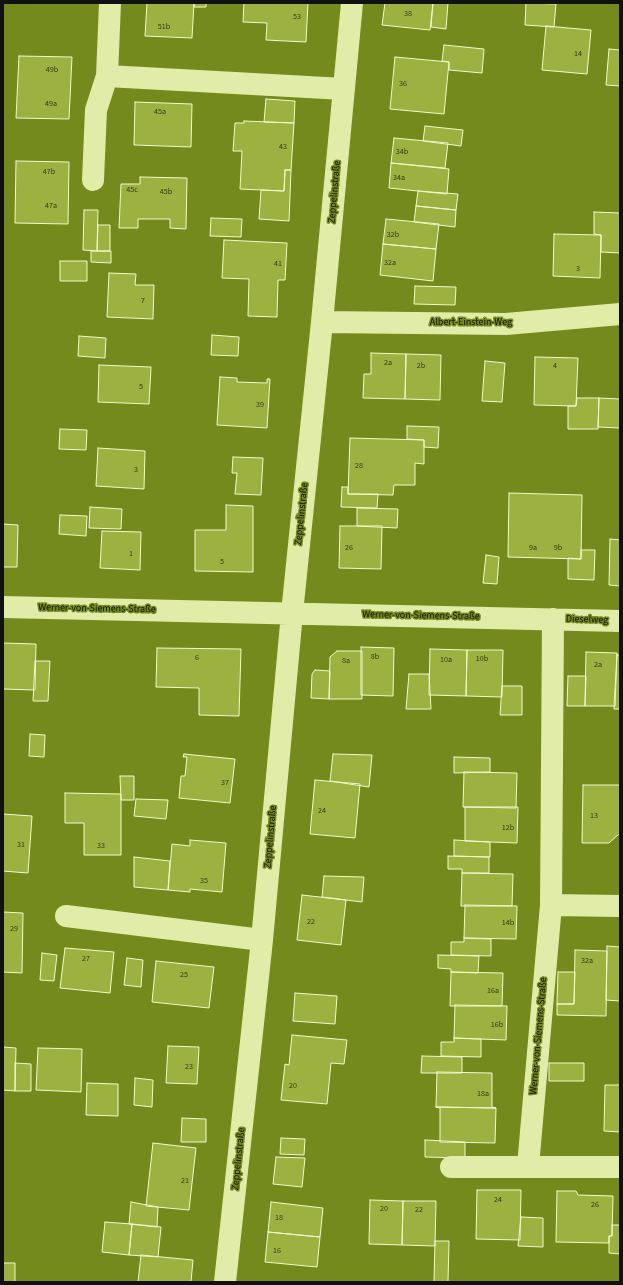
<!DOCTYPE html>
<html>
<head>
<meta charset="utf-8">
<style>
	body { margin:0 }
	#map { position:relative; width:623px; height:1285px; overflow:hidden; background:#758a1c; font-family:"Source Sans 3",sans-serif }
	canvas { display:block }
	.frame { position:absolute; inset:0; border:4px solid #111; pointer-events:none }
</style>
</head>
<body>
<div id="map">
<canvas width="623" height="1285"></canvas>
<div class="frame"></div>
</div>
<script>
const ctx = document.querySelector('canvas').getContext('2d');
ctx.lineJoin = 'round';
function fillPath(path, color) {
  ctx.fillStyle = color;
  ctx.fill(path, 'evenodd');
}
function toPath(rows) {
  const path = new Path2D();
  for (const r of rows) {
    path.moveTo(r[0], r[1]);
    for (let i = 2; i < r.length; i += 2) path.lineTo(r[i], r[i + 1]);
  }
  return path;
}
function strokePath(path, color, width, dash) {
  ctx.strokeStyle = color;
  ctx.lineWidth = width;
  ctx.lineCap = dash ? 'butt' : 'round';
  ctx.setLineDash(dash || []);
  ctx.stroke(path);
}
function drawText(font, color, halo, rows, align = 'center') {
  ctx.font = font + ' "Source Sans 3",sans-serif';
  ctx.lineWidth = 3;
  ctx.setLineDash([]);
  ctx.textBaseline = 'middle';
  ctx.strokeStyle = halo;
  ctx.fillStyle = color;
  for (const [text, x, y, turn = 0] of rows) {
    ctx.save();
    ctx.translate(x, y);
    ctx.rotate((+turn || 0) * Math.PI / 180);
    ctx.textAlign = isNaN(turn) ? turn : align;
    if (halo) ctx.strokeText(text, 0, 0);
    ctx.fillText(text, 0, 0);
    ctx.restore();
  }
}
const building = toPath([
	[147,3,194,3,192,38,145,36,147,3],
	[194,3,206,3,206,7,194,7,194,3],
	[244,3,308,3,306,42,266,40,267,23,243,22,244,3],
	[385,3,433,3,430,30,382,25,385,3],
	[433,3,448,3,446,29,431,27,433,3],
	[526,3,556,4,554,27,525,25,526,3],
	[546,26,591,30,587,74,542,70,546,26],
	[444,45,484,49,482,73,449,70,449,62,442,61,444,45],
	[609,49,620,50,620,86,606,85,609,49],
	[19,56,72,57,69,119,16,118,19,56],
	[395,57,449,62,444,114,390,109,395,57],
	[266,99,295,101,294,123,264,122,266,99],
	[135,102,192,104,191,147,134,145,135,102],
	[244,121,294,123,291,170,285,170,284,191,240,189,242,151,233,151,235,123,244,123,244,121],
	[425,126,463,130,461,146,423,141,425,126],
	[394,138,448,143,445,168,391,163,394,138],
	[16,161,69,162,68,224,15,223,16,161],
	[391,163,449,169,447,194,389,188,391,163],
	[285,170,291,170,289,221,259,219,261,190,284,191,285,170],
	[140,177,187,178,186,229,170,228,170,219,138,219,138,228,119,228,121,184,140,184,140,177],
	[418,191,458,194,456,210,416,206,418,191],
	[416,206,456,210,455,227,414,222,416,206],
	[84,210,98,210,97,251,83,250,84,210],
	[594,212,620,213,620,253,601,252,601,235,594,234,594,212],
	[211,218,242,219,241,237,210,236,211,218],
	[386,219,439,224,436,249,383,244,386,219],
	[98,225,110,225,110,251,97,251,98,225],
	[554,234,601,235,600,278,553,276,554,234],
	[224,240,287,243,285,280,278,280,277,317,248,316,249,279,222,278,224,240],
	[383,244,436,249,433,281,380,275,383,244],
	[91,251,111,251,111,263,91,262,91,251],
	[60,261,87,261,87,281,60,281,60,261],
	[109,273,136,274,135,285,154,285,153,319,107,317,109,273],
	[415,286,456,287,455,305,414,304,415,286],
	[212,335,239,337,238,356,211,355,212,335],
	[79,336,106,338,105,358,78,356,79,336],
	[371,353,406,354,405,399,363,398,364,374,371,374,371,353],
	[406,354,441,355,440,400,405,399,406,354],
	[535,357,578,358,576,406,534,405,535,357],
	[485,361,505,363,502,402,482,401,485,361],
	[99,365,151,367,149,404,98,402,99,365],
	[220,377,237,378,237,382,267,383,267,379,270,379,267,428,217,425,220,377],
	[577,398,599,398,598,429,568,429,568,406,576,406,577,398],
	[599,398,620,399,620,428,598,427,599,398],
	[407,426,439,427,438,448,424,447,424,440,407,439,407,426],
	[60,429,87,430,86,450,59,449,60,429],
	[350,438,424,440,424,464,415,463,415,485,394,485,393,495,348,494,350,438],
	[98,448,145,451,144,489,96,486,98,448],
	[233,457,263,458,261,495,235,494,237,473,232,473,233,457],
	[342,487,348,487,348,494,378,494,377,508,341,507,342,487],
	[509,493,582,495,581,559,508,557,509,493],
	[226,505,253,506,253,572,195,571,195,530,226,530,226,505],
	[90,507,122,509,121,529,89,528,90,507],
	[357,508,398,509,397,528,357,526,357,508],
	[60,515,87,516,86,536,59,534,60,515],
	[3,524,18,525,17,567,3,567,3,524],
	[340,526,382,526,381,569,339,568,340,526],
	[102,531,141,532,140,570,100,568,102,531],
	[610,539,620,540,620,586,609,585,610,539],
	[581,550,595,550,594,580,568,579,568,558,581,559,581,550],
	[486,555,499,557,497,584,483,583,486,555],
	[3,643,36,644,35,690,3,689,3,643],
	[361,647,394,648,393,696,361,695,361,647],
	[157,648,241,649,239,716,199,715,199,688,156,687,157,648],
	[430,649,467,650,466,696,429,695,430,649],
	[467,650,503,650,502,697,466,696,467,650],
	[337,651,362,651,362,699,329,699,330,657,337,651],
	[586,652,617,653,615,706,585,706,586,652],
	[617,655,620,655,620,709,614,709,614,707,617,655],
	[35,661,50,661,48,701,33,701,35,661],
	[315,670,330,671,329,699,311,698,312,674,315,670],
	[409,674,429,674,431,709,406,709,409,674],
	[568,676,586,676,585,706,567,706,568,676],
	[502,686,522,686,522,715,500,715,502,686],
	[30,734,45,735,44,757,29,756,30,734],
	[184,754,235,759,230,803,179,798,181,776,185,776,187,757,183,757,184,754],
	[333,754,372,755,369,787,330,781,333,754],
	[454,757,490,758,490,772,454,773,454,757],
	[464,772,517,773,516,808,463,807,464,772],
	[120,776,134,776,134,800,121,800,120,776],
	[315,780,360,784,355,838,310,834,315,780],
	[583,785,620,785,620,833,609,843,582,843,583,785],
	[65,793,121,794,121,855,84,855,84,823,65,823,65,793],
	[136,799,168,800,166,819,134,816,136,799],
	[465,807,518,807,517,843,465,841,465,807],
	[3,814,32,816,28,873,3,871,3,814],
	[190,840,226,843,222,892,190,889,190,892,168,890,172,844,190,846,190,840],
	[454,840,490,842,490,857,454,856,454,840],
	[448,856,489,857,489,873,462,873,462,869,448,869,448,856],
	[134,857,170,861,168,890,134,887,134,857],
	[462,873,513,874,512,906,461,906,462,873],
	[324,876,364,877,362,902,322,897,324,876],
	[302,895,346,900,341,945,297,940,302,895],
	[465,905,517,906,516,939,464,938,465,905],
	[3,912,23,913,22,973,3,972,3,912],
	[464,938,491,939,491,956,451,955,451,942,464,942,464,938],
	[607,946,620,947,620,1001,606,1000,607,946],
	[65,948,114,952,110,993,60,988,65,948],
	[575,950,607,951,606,1016,557,1015,557,1004,574,1004,575,950],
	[42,953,57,955,54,981,40,980,42,953],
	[438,955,479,956,478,973,451,972,451,969,438,968,438,955],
	[127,958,143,960,141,987,124,985,127,958],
	[156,961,214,967,209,1008,152,1002,156,961],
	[451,972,503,973,502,1006,450,1006,451,972],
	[558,972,575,972,574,1004,557,1004,558,972],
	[295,993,337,996,335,1024,293,1021,295,993],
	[455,1005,507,1006,506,1040,454,1038,455,1005],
	[292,1035,347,1040,344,1064,331,1063,327,1104,281,1100,285,1064,289,1065,292,1035],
	[454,1038,481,1039,481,1057,441,1056,441,1042,454,1042,454,1038],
	[168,1046,199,1047,197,1084,166,1083,168,1046],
	[3,1047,16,1048,15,1091,3,1090,3,1047],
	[38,1048,82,1049,81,1092,36,1090,38,1048],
	[422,1056,462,1057,462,1073,421,1073,422,1056],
	[15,1063,31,1064,31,1091,15,1091,15,1063],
	[549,1063,584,1063,584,1081,549,1081,549,1063],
	[437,1072,492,1073,492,1107,496,1108,436,1107,437,1072],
	[135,1078,153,1080,152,1107,134,1105,135,1078],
	[87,1083,118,1084,118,1116,86,1115,87,1083],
	[620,1084,620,1132,604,1131,605,1085,618,1085,620,1084],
	[436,1107,496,1108,495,1143,440,1142,440,1108,436,1107],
	[182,1118,206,1119,206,1142,181,1142,182,1118],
	[281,1138,305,1139,304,1155,280,1154,281,1138],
	[425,1140,465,1142,465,1158,425,1157,425,1140],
	[153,1143,196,1148,189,1210,146,1206,153,1143],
	[276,1157,305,1158,302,1187,273,1184,276,1157],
	[477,1190,521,1190,520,1240,476,1239,477,1190],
	[557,1191,576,1191,578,1195,613,1196,612,1236,609,1236,609,1243,556,1242,557,1191],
	[370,1200,403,1201,402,1245,369,1244,370,1200],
	[403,1201,436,1201,435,1246,402,1245,403,1201],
	[131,1202,158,1207,157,1227,129,1224,131,1202],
	[271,1202,323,1208,320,1237,268,1232,271,1202],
	[521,1217,543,1218,543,1247,518,1246,521,1217],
	[105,1222,132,1224,129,1255,102,1252,105,1222],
	[132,1224,161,1227,158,1257,129,1255,132,1224],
	[612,1225,620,1225,620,1254,609,1253,609,1236,612,1236,612,1225],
	[268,1232,320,1237,317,1267,265,1262,268,1232],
	[435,1241,449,1241,448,1282,434,1282,435,1241],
	[141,1255,193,1260,191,1282,138,1282,141,1255],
	[3,1263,15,1263,15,1282,3,1282,3,1263]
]);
const street = toPath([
	[110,3,107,76,344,89],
	[93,180,96,110,107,76],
	[322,322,506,324,620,314],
	[3,607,620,621],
	[551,905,620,906],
	[66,916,262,940],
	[528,1166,551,905,553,619],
	[451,1167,620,1167],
	[225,1282,262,940,292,613,322,322,352,3]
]);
const numberNames = [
	["38",408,14],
	["53",297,17],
	["51b",164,27],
	["14",578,54],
	["49b",52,70],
	["36",403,84],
	["49a",51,104],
	["45a",160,112],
	["43",283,147],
	["34b",402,152],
	["47b",49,172],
	["34a",399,178],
	["45c",132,190],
	["45b",166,192],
	["47a",51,206],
	["32b",393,235],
	["32a",390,263],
	["41",278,264],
	["3",578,269],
	["7",143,301],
	["2a",388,363],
	["2b",421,366],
	["4",555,366],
	["5",141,387],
	["39",260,405],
	["28",359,466],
	["3",136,470],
	["26",349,548],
	["9a",533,548],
	["9b",558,548],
	["1",131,554],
	["5",222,562],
	["8b",375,657],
	["6",197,658],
	["10b",482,659],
	["10a",446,660],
	["8a",346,661],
	["2a",598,665],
	["37",225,783],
	["24",322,811],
	["13",594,816],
	["12b",508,828],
	["31",21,845],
	["33",101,846],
	["35",204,881],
	["22",311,922],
	["14b",508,923],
	["29",14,929],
	["27",86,959],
	["32a",587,961],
	["25",184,975],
	["16a",493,991],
	["16b",497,1025],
	["23",189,1067],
	["20",293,1086],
	["18a",483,1094],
	["21",185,1181],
	["24",498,1200],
	["26",595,1205],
	["20",384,1209],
	["22",419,1210],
	["18",279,1218],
	["16",277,1251]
];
const streetNames = [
	["Zeppelinstraße",335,192,-85],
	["Albert-Einstein-Weg",471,323],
	["Zeppelinstraße",302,514,-84],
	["Werner-von-Siemens-Straße",97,609,1],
	["Werner-von-Siemens-Straße",421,616,1],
	["Dieselweg",587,620,2],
	["Zeppelinstraße",271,837,-85],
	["Werner-von-Siemens-Straße",539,1036,-85],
	["Zeppelinstraße",239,1159,-84]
];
fillPath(building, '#9cb140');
strokePath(building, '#f1f9cc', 1);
strokePath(street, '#e0eca7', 22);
drawText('8px', '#34391d', null, numberNames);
drawText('10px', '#111', '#758a1c', streetNames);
</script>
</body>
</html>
